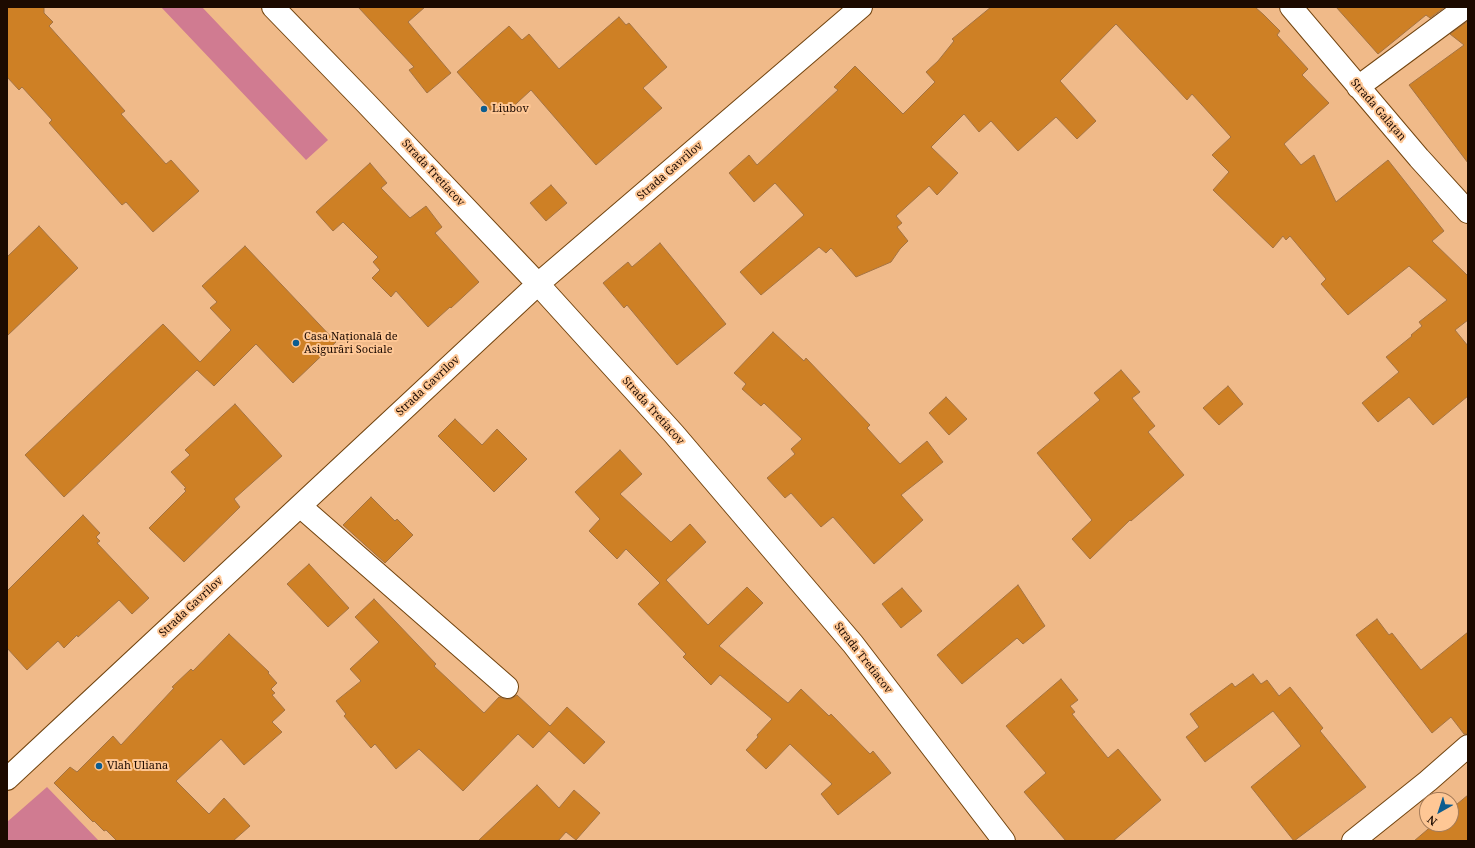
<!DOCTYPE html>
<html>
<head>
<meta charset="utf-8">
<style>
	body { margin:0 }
	#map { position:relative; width:1475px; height:848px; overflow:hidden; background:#f0ba89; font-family:"Noto Serif",serif }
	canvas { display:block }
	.frame { position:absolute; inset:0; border:8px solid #1c0a00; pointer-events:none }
	.north { position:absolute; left:1419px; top:792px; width:40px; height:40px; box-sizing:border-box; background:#fec795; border:1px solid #a47b59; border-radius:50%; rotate:219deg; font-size:11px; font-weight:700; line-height:16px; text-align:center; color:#1c0a00 }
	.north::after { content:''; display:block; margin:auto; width:14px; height:18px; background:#0d5d8f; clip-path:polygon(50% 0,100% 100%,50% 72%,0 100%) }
</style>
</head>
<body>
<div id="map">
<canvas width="1475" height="848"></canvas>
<div class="frame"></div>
<div class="north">N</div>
</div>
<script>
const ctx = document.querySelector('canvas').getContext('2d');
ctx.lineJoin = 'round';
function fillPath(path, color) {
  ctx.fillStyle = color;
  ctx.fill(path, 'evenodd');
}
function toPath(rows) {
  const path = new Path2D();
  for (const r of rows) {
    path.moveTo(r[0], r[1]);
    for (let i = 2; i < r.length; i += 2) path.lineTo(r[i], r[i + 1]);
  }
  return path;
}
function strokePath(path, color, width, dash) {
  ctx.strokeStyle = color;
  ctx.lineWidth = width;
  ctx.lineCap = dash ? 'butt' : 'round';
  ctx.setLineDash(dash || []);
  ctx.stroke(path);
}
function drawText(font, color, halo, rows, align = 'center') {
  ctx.font = font + ' "Noto Serif",serif';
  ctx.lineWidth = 4;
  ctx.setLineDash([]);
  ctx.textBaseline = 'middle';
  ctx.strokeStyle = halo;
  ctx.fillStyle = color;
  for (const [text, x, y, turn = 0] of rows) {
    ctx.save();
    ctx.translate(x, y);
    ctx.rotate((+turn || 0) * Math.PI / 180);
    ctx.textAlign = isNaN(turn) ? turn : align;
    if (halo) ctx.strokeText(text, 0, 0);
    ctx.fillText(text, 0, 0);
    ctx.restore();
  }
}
const green = toPath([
	[161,7,202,7,328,140,306,160],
	[47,787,99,841,7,841,7,822]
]);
const building = toPath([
	[7,7,44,7,44,13,53,22,49,26,125,111,121,114,166,164,171,160,199,191,153,232,126,202,122,205,49,123,52,120,22,87,19,90,7,77,7,7],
	[358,7,425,7,408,22,451,73,427,93,409,70,414,67,358,7],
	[991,7,1255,7,1264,15,1280,31,1277,35,1308,69,1302,75,1329,103,1284,144,1301,165,1314,155,1336,202,1388,160,1444,231,1432,241,1468,276,1468,320,1455,330,1468,346,1468,396,1433,425,1409,397,1378,422,1362,403,1399,372,1386,357,1412,336,1411,335,1422,326,1419,322,1447,300,1409,266,1348,315,1321,284,1326,279,1290,236,1286,240,1283,236,1273,248,1213,190,1229,172,1212,155,1231,137,1192,94,1187,100,1116,24,1060,81,1096,121,1077,139,1056,117,1018,151,991,121,979,132,964,114,931,147,958,173,937,195,929,186,896,216,902,223,897,227,908,241,900,249,891,262,856,277,831,248,826,253,819,247,761,295,740,272,804,215,775,183,754,202,729,173,749,155,757,165,838,90,834,87,855,66,903,114,935,82,926,72,938,61,954,41,952,39,991,7],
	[1336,7,1445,7,1430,18,1426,15,1378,54,1336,7],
	[619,17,626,25,629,23,667,67,643,88,662,108,596,165,531,90,504,115,498,109,493,113,457,72,509,26,522,40,529,34,559,69,619,17],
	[1468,21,1468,163,1409,85,1464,45,1450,34,1468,21],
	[370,163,387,183,381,188,410,218,426,206,442,227,435,233,479,282,451,308,450,307,428,327,396,291,391,297,372,278,380,270,373,262,378,257,343,222,333,231,316,212,370,163],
	[551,185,567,203,546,221,530,203,551,185],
	[39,226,78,268,7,336,7,257,39,226],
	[660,243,726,324,677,365,627,305,624,308,603,283,628,262,632,267,660,243],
	[245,246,336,342,293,383,256,344,214,386,197,370,64,497,25,455,163,324,200,362,231,330,210,308,217,302,202,286,245,246],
	[773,332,804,361,806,358,870,425,867,428,900,464,927,441,943,462,901,495,923,520,874,564,833,517,821,527,791,493,785,498,767,478,795,454,791,449,802,439,764,403,761,406,742,389,746,384,734,373,773,332],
	[1121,370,1140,392,1132,398,1155,426,1148,432,1184,475,1131,521,1130,520,1090,559,1072,539,1092,520,1037,453,1100,400,1094,393,1121,370],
	[1228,386,1243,404,1219,425,1203,408,1228,386],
	[946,397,967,419,949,435,929,413,946,397],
	[235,404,282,456,234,499,240,507,184,562,149,528,186,491,184,489,186,488,171,472,190,455,185,450,235,404],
	[455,419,482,445,497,429,527,459,494,492,438,436,455,419],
	[620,450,642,474,620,494,671,542,690,524,706,542,666,580,708,625,747,587,763,603,719,646,788,703,801,689,829,716,831,714,870,754,873,751,891,773,838,815,821,794,832,784,790,744,766,769,746,750,758,737,757,735,772,719,720,675,711,685,683,657,686,654,638,604,660,583,626,549,617,559,589,531,600,519,575,492,620,450],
	[371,497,395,521,397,519,413,535,385,563,343,525,371,497],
	[83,515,100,533,96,537,100,541,97,543,149,598,132,614,119,600,78,637,77,635,64,648,58,641,27,670,7,648,7,591,83,515],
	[309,564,349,608,328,627,287,584,309,564],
	[1018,585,1045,626,1023,644,1017,638,962,684,937,655,1018,585],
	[902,588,922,611,901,628,882,604,902,588],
	[374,599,436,664,434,666,484,713,499,697,505,699,511,699,517,695,550,726,567,707,605,742,584,764,549,731,533,748,518,734,463,791,419,749,396,769,375,744,371,748,344,716,346,714,336,701,361,681,350,669,379,642,355,617,374,599],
	[1377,619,1389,635,1392,633,1421,670,1468,632,1468,734,1464,734,1451,717,1432,733,1356,635,1377,619],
	[229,634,269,672,268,673,277,683,271,689,275,693,272,695,285,710,272,722,282,732,244,765,221,739,176,781,209,814,224,798,250,826,233,841,117,841,106,830,104,831,94,821,93,822,54,783,70,767,77,772,113,736,121,745,174,688,172,687,191,669,193,671,229,634],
	[1253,674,1261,684,1267,680,1279,696,1290,687,1323,728,1320,731,1366,787,1294,841,1251,787,1301,746,1273,711,1205,762,1186,737,1199,727,1190,714,1232,683,1235,687,1253,674],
	[1061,679,1078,700,1070,706,1075,712,1072,714,1108,758,1118,749,1161,800,1113,841,1066,841,1024,792,1046,773,1006,726,1061,679],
	[537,785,559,808,574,790,600,813,576,840,566,832,558,841,478,841,537,785],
	[1468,795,1468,841,1414,841,1434,824,1451,824,1451,809,1468,795]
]);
const minor = toPath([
	[273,7,366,103,538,284,674,434,853,644,1004,841],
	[1291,7,1419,158,1468,212],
	[1358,87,1466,7],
	[300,506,507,687],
	[7,779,538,284,861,7],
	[1353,841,1428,781,1468,746]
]);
const markers = [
	[484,109,4,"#0d5d8f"],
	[296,343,4,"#0d5d8f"],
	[99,766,4,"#0d5d8f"]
];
const poiNames = [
	["Liubov",492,109],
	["Casa Națională de",304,337],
	["Asigurări Sociale",304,350],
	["Vlah Uliana",107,766]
];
const streetNames = [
	["Strada Galațan",1378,110,49],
	["Strada Gavrilov",670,171,-41],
	["Strada Tretiacov",433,173,47],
	["Strada Gavrilov",428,386,-43],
	["Strada Tretiacov",653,411,48],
	["Strada Gavrilov",191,607,-43],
	["Strada Tretiacov",863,658,52]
];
fillPath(green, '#d07b91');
fillPath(building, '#ce8025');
strokePath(building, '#a47343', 1);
strokePath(minor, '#72440f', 24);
strokePath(minor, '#fff', 22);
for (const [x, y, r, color] of markers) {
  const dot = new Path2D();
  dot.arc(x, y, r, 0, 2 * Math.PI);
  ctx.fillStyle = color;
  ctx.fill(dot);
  strokePath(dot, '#fec795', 1.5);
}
drawText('11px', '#1c0a00', '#fec795', poiNames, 'left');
drawText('11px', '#1c0a00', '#fec795', streetNames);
</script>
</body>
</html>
